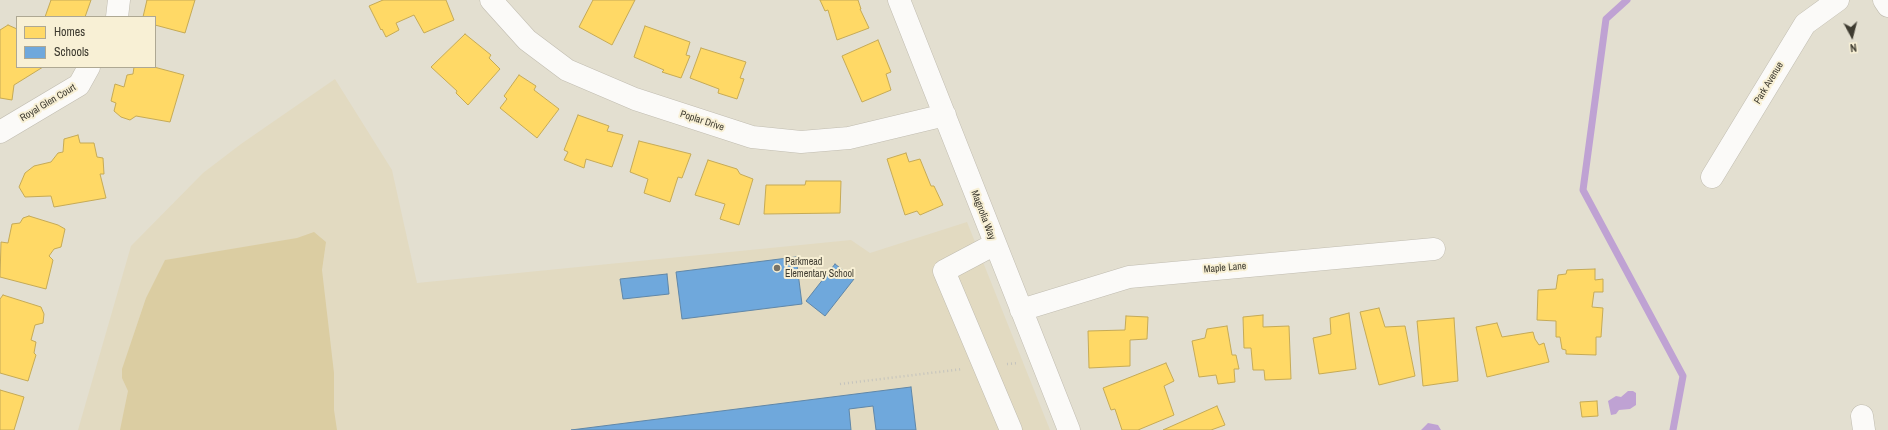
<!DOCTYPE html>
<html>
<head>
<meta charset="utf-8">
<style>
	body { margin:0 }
	#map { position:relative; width:1888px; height:430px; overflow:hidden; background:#e3dfd0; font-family:"Archivo Narrow",sans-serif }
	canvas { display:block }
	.legend { position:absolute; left:16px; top:16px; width:140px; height:52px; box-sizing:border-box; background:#f8f0d5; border:1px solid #aea893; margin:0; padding:5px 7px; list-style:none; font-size:12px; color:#3e3b30 }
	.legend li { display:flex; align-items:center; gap:8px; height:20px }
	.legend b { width:20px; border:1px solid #aea893 }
	.north { position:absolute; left:1832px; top:16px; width:40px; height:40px; -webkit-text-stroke:3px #f8f0d5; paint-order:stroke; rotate:173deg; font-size:11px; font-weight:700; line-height:16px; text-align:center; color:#3e3b30 }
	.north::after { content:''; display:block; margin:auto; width:14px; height:18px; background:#3e3b30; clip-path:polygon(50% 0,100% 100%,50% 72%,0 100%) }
</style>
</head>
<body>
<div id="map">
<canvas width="1888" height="430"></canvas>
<ul class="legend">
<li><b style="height:11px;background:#ffd966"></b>Homes</li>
<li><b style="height:11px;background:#6fa8dc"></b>Schools</li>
</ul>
<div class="north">N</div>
</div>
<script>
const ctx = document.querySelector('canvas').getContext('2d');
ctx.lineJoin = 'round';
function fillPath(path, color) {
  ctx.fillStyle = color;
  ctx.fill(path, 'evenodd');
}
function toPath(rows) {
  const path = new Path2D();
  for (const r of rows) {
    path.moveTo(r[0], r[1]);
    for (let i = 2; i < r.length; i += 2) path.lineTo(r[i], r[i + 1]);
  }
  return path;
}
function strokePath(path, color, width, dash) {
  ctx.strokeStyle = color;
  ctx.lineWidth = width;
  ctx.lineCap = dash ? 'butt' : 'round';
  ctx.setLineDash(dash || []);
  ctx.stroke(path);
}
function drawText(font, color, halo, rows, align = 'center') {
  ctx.font = font + ' "Archivo Narrow",sans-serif';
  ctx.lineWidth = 4;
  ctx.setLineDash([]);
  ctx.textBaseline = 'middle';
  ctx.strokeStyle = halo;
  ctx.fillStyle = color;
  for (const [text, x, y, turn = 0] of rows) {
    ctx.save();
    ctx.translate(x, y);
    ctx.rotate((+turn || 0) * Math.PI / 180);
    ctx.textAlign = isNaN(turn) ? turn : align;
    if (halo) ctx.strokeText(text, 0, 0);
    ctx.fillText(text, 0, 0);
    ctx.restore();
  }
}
const built = toPath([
	[335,79,392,170,417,283,851,240,870,253,967,222,1050,430,78,430,131,246,203,173,241,144]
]);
const green = toPath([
	[314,232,326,242,322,270,334,373,334,410,337,430,120,430,128,391,122,378,122,369,146,298,165,260,297,238]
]);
const water = toPath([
	[1628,391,1633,391,1636,393,1636,405,1630,409,1619,410,1616,414,1611,415,1608,401,1616,396,1621,397],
	[1428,423,1438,425,1441,430,1421,430]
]);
const homes = toPath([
	[51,0,91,0,85,17,45,17,51,0],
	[147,0,195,0,185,33,155,25,155,17,143,17,147,0],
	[383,0,446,0,454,20,424,33,414,15,396,23,399,30,386,37,382,29,381,30,369,6,383,0],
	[593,0,635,0,612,45,579,27,593,0],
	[820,0,858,0,861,9,860,9,869,28,837,40,828,10,825,11,820,0],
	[8,25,17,29,17,67,43,67,14,85,12,100,0,98,0,30,8,25],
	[645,26,690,42,686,55,690,56,681,78,662,72,664,70,634,57,645,26],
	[465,34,491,55,489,58,500,69,468,105,456,93,457,91,431,67,465,34],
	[878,40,891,72,886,74,891,90,862,102,842,56,878,40],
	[701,48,746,62,740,78,744,79,737,99,718,93,719,89,690,78,701,48],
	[134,67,154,67,184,75,170,122,136,116,130,120,121,117,114,111,116,103,111,101,115,84,124,87,127,75,133,74,134,67],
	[519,75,536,86,534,90,559,109,537,138,500,108,507,99,504,96,519,75],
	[578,115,609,126,607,131,623,135,612,167,586,159,584,168,564,160,568,152,564,150,578,115],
	[78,135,80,143,94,143,97,157,103,158,104,174,100,174,106,198,54,207,51,196,25,197,19,187,25,173,34,166,51,162,58,153,63,152,64,139,78,135],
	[639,141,691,154,682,178,678,177,670,202,644,193,648,179,630,172,639,141],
	[906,153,909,162,920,159,931,186,934,186,943,205,920,215,917,211,905,215,887,159,906,153],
	[708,160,737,169,740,174,753,179,739,225,720,219,725,204,695,195,708,160],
	[806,181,841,181,840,213,764,214,766,185,805,185,806,181],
	[29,216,58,225,65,229,61,247,54,249,49,256,53,260,46,289,0,277,1,242,8,243,12,224,20,223,23,218,29,216],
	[1595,269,1595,280,1603,279,1603,292,1594,292,1592,307,1603,308,1601,337,1596,337,1596,355,1566,354,1566,350,1562,349,1560,337,1556,337,1556,321,1537,320,1538,290,1556,289,1558,275,1566,274,1567,270,1595,269],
	[3,295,41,307,44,314,43,323,35,325,31,340,36,342,34,353,36,355,28,381,0,373,0,299,3,295],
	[1379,308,1385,327,1405,326,1415,376,1379,385,1360,312,1379,308],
	[1349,313,1356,369,1319,374,1313,338,1331,334,1330,318,1349,313],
	[1263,315,1263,327,1289,326,1291,379,1265,380,1264,370,1253,370,1251,348,1244,348,1243,317,1263,315],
	[1126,316,1148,317,1147,339,1130,340,1130,366,1089,368,1088,331,1125,330,1126,316],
	[1454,318,1458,381,1423,386,1417,321,1454,318],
	[1497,323,1502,337,1533,332,1535,339,1539,345,1544,343,1549,362,1487,377,1476,327,1497,323],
	[1227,326,1232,355,1236,355,1239,369,1234,369,1235,382,1218,384,1216,375,1199,377,1192,341,1205,338,1207,329,1227,326],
	[1166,363,1174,381,1164,386,1174,415,1138,430,1122,430,1115,409,1111,410,1103,388,1166,363],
	[0,390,24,397,14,430,0,430,0,390],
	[1597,401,1598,416,1582,417,1580,402,1597,401],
	[1217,406,1225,425,1211,430,1163,430,1217,406]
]);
const schools = toPath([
	[796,257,802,304,682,319,676,272,796,257],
	[835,264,854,279,825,316,806,301,835,264],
	[667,274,669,294,623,299,620,279,667,274],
	[911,387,916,430,876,430,873,406,849,409,851,430,571,430,911,387]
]);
const stream = toPath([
	[1627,0,1606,19,1583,190,1683,376,1673,430]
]);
const path = toPath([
	[1007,364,1018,363],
	[840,384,963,369]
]);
const minor = toPath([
	[491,0,527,40,567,70,635,99,752,137,801,142,849,138,945,115],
	[899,0,1069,430],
	[1884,0,1888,6],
	[117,17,119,0],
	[0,132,79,85,89,67],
	[1712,177,1805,24,1838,0],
	[995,244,944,271,1011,430],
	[1021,310,1129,277,1434,249],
	[1862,416,1864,430]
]);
const markers = [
	[777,268,4,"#787468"]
];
const streetNames = [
	["Park Avenue",1769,83,-59],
	["Royal Glen Court",48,103,-31],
	["Poplar Drive",702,121,18],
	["Magnolia Way",983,215,69],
	["Maple Lane",1225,268,-5]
];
const poiNames = [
	["Parkmead",785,262],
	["Elementary School",785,274]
];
fillPath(built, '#e2dac1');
fillPath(green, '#dbcda2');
fillPath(water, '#bfa2d3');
fillPath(homes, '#ffd966');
strokePath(homes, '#c5aa56', 1);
fillPath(schools, '#6fa8dc');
strokePath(schools, '#6087a8', 1);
strokePath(stream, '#bfa2d3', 7);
strokePath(minor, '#c0bcb0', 23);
strokePath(path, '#c4c3bd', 2.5, [1, 3]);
strokePath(minor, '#fbfaf8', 22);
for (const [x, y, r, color] of markers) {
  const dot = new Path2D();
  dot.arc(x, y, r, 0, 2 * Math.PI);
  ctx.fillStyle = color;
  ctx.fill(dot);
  strokePath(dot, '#f8f0d5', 1.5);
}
drawText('10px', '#3e3b30', '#f8f0d5', streetNames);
drawText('10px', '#3e3b30', '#f8f0d5', poiNames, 'left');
</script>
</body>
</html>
